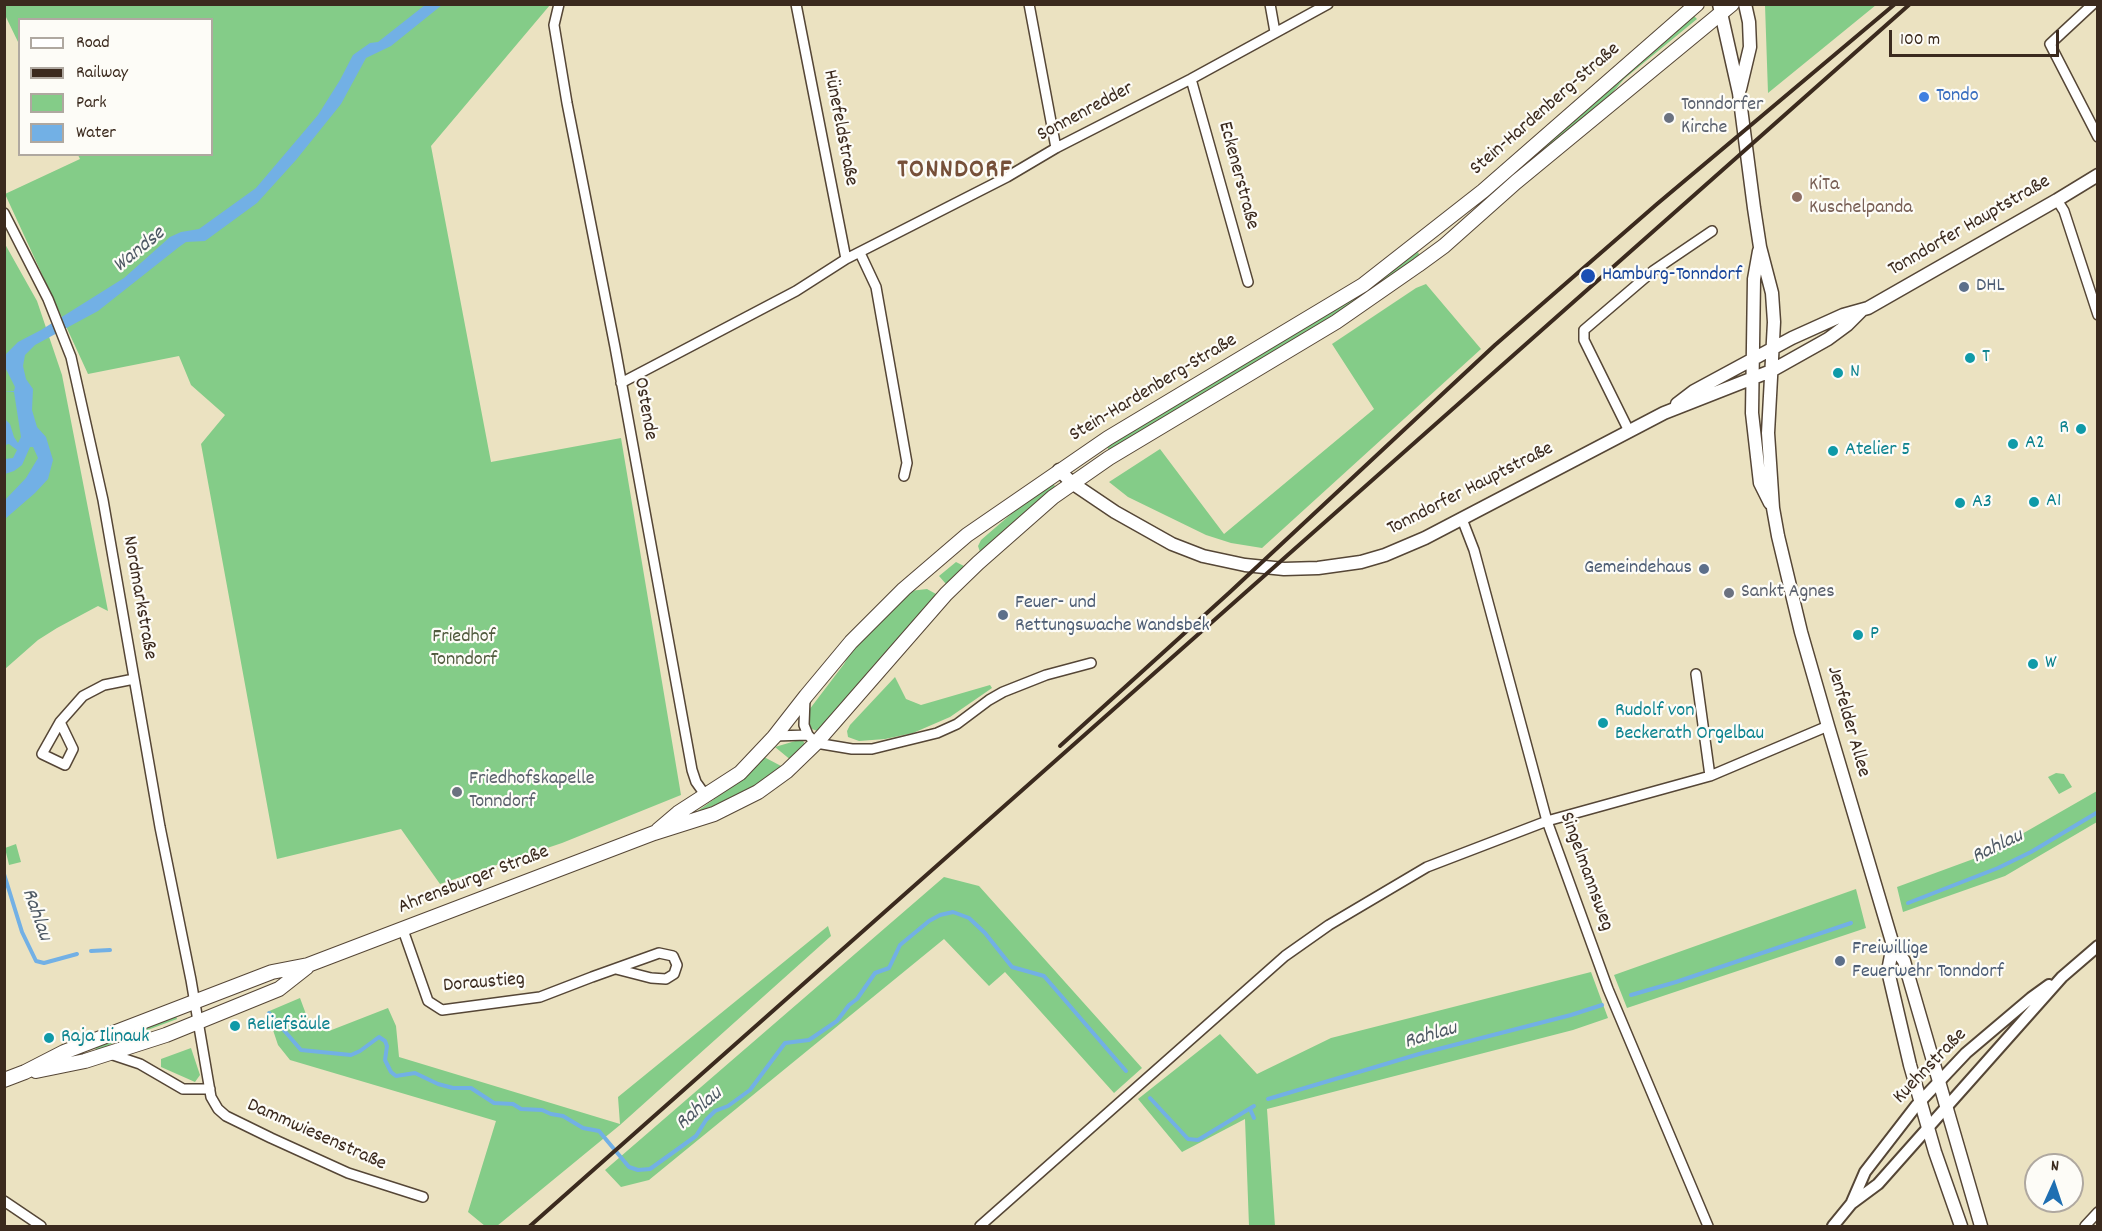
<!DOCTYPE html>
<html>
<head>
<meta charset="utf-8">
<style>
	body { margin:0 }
	#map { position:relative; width:2102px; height:1231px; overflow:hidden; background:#ebe2c1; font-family:Dekko,sans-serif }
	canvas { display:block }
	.frame { position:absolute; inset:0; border:6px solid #3b2a1e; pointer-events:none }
	.legend { position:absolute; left:18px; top:18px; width:195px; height:138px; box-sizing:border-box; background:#fdfcf7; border:2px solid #afa8a0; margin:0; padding:8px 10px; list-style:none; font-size:18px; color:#3b2a1e }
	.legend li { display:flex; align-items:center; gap:12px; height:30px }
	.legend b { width:30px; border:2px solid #afa8a0 }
	.north { position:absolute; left:2024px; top:1153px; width:60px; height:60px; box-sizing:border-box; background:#fdfcf7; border:2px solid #afa8a0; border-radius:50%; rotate:3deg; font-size:16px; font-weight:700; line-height:24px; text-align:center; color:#3b2a1e }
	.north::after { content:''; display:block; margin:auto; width:21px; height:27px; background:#1f6fb2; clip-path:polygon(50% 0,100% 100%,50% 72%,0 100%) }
	.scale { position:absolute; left:1889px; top:30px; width:170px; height:27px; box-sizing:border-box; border:3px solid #3b2a1e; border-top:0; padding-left:8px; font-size:18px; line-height:21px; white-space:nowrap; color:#3b2a1e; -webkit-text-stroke:4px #fdfcf7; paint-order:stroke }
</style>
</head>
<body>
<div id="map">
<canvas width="2102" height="1231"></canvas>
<div class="frame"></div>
<ul class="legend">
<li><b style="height:8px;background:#fff"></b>Road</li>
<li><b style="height:8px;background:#3b2a1e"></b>Railway</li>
<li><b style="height:16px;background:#84cc88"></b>Park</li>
<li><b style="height:16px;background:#72b0e5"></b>Water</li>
</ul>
<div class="north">N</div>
<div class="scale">100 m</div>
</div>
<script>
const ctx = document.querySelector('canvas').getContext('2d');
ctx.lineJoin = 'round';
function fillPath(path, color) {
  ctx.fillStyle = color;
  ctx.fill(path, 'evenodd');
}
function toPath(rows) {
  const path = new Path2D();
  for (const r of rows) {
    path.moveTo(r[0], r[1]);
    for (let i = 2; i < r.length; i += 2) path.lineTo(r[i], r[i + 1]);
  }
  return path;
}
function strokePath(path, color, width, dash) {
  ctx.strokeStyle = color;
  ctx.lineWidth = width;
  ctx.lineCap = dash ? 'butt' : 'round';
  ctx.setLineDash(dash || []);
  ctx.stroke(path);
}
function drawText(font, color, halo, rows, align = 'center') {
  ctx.font = font + ' Dekko,sans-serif';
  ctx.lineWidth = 4.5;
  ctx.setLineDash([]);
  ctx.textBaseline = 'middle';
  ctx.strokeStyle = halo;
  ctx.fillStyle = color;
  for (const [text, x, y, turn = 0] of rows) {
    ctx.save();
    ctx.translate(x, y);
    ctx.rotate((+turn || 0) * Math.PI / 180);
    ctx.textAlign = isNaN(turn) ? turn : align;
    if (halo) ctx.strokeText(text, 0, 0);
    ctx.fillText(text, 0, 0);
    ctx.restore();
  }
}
const green = toPath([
	[4,5,550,5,431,146,491,462,621,438,681,795,562,843,440,884,401,829,277,859,201,444,225,415,191,385,179,356,88,374,5,194,80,159,78,155,212,154,212,20,20,20,19,44,5,15],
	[1765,5,1765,4,1876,5,1768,93],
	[1693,15,1697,19,1624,79,1607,99,1524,166,1520,164],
	[5,244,37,301,62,375,108,611,98,606,57,628,38,640,5,669],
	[1418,252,1420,257,1386,283,1313,329,1109,450,1107,447,1319,319],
	[1426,284,1481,349,1262,548,1231,543,1206,535,1128,497,1109,482,1160,449,1224,534,1374,409,1332,344,1416,288],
	[1053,484,1055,486,980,552,978,546,981,540,1032,496],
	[956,562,964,566,946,584,939,576],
	[927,589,936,594,820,732,812,729,809,723,809,710,844,664,849,655,910,591],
	[895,677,906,699,921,705,990,685,992,688,950,717,913,733,885,739,859,741,848,737,847,731,850,725],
	[802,739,806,746,792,761,775,747],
	[764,757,783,767,758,786,692,815,727,790],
	[2056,773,2064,774,2072,787,2059,794,2048,777],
	[2097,791,2097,822,2005,876,1903,912,1897,887,1987,854],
	[16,844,21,862,9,865,5,848],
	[944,877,979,886,1142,1068,1114,1093,1005,972,989,986,944,939,649,1180,621,1187,605,1170],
	[1856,889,1866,928,1627,1008,1614,975],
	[828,926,831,936,620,1125,497,1226,485,1226,468,1212,496,1121,290,1060,278,1045,267,1012,300,998,310,1025,329,1031,388,1008,396,1026,399,1057,620,1124,618,1097],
	[1591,972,1608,1018,1573,1030,1267,1109,1275,1226,1249,1226,1245,1119,1182,1152,1138,1099,1220,1034,1257,1074,1331,1038],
	[176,1016,177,1019,113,1043,97,1052,95,1047],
	[191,1048,200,1075,195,1082,161,1067,161,1059]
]);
const water = toPath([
	[425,5,442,5,391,46,366,58,341,104,296,160,257,203,205,241,186,242,179,247,98,311,35,345,25,355,23,366,26,379,33,389,32,410,37,427,46,437,53,460,48,479,35,493,5,519,5,500,26,478,38,458,33,447,30,447,22,465,14,471,5,474,5,459,13,458,17,450,9,444,5,445,4,418,10,424,14,437,18,443,21,437,14,392,4,392,14,391,15,387,6,369,6,354,18,342,41,330,124,278,170,237,181,232,199,229,256,188,318,115,340,80,353,55,370,43,378,42]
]);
const stream = toPath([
	[4,874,22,932,36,961,44,963,77,954],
	[1908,903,1998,868,2031,852,2098,812],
	[91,951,110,950],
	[1631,995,1676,982,1851,923],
	[269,1013,301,1050,351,1055,360,1051,379,1037,385,1041,387,1046,385,1060,391,1072,396,1076,415,1073,438,1084,453,1088,471,1088,494,1103,513,1104,521,1109,542,1110,551,1114,563,1116,583,1128,599,1131,629,1167,638,1170,650,1169,696,1136,706,1120,715,1111,728,1106,750,1090,785,1043,809,1040,837,1021,849,1005,857,999,875,973,889,968,900,945,929,921,940,915,953,912,969,918,985,933,1012,967,1044,976,1126,1071],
	[1150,1098,1188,1139,1198,1140,1254,1106],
	[1268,1099,1419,1054,1571,1015,1602,1005],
	[1250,1109,1254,1118]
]);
const minor = toPath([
	[559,4,554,25,567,103,615,347,692,770,696,782,706,796],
	[796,4,846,259],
	[1029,4,1056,148],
	[1270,4,1275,32],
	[2093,4,2050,44,2098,137],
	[1191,79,1248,282],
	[2057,200,2064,211,2098,315],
	[4,213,48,299,71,357,103,500,160,827,191,980,211,1097,218,1109,226,1116,271,1138,348,1173,423,1197],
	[860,253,876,287,907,463,904,476],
	[621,383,796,291,846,259,1007,177,1056,148,1191,79,1328,4],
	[1629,431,1584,340,1584,330,1653,271,1712,231],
	[1462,519,1474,550,1547,821,1608,989,1708,1226],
	[1696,674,1710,776],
	[805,698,804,725,808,735,816,743,852,749,872,749,937,733,957,724,989,700,1003,692,1046,675,1091,663],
	[60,722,73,749,65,765,42,754,60,722,83,696,104,685,134,679],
	[774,736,808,735],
	[403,930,428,1001,442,1010,540,997,592,977,659,953,673,956,677,965,674,974,666,979,651,978,616,969],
	[110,1054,140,1064,183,1089,210,1089],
	[4,1201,41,1226],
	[980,1226,1285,956,1329,925,1427,867,1547,821,1710,776,1828,726],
	[2085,1226,2098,1212]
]);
const tertiary = toPath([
	[1852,1202,1865,1172,1916,1106,1966,1053,2031,998,2049,985],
	[1833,1226,1851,1204,1878,1184,2062,977,2098,946]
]);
const secondary = toPath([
	[1719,4,1739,93,1754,208,1760,247,1772,293,1774,322,1768,433,1773,508,1778,536,1801,632,1828,726,1893,945,1904,961,1981,1226],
	[1740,89,1750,47,1749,22,1745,4],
	[1759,251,1754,279,1752,413,1760,483,1770,503],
	[1677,404,1694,391,1792,338,1843,315,1868,308,2057,200,2098,175],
	[1059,470,1072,483,1115,512,1172,544,1203,556,1245,565,1284,569,1318,568,1361,562,1385,555,1425,538,1664,413,1771,371,1828,339,1847,325,1861,311],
	[1893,945,1888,971,1910,1065,1935,1152,1961,1226]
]);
const primary = toPath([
	[658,830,678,813,740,773,774,737,806,696,851,642,904,589,967,535,1108,438,1363,285,1483,191,1697,4],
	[36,1071,85,1061,166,1035,279,989,307,967],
	[4,1080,25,1072,64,1052,272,972,308,965,654,833,714,814,758,792,787,771,816,743,946,594,978,563,1053,497,1109,458,1336,322,1418,265,1444,246,1516,182,1732,4]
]);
const rail = toPath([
	[1060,746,1230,592,1495,345,1657,204,1895,4],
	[530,1226,1910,4]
]);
const markers = [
	[1924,97,6,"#3f7fe0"],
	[1669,118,6,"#6b7280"],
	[1797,197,6,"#8d6e63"],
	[1588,276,8,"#1a4fb4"],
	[1964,287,6,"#5c6f8a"],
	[1970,358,6,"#0f9aa8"],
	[1838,373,6,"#0f9aa8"],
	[2081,429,6,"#0f9aa8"],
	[2013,444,6,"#0f9aa8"],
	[1833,451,6,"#0f9aa8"],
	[2034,502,6,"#0f9aa8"],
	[1960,503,6,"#0f9aa8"],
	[1704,569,6,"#5c6f8a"],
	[1729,593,6,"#6b7280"],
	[1003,615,6,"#5c6f8a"],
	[1858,635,6,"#0f9aa8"],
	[2033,664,6,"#0f9aa8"],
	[1603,723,6,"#0f9aa8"],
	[457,792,6,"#6b7280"],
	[1840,961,6,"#5c6f8a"],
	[235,1026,6,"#0f9aa8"],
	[49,1038,6,"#0f9aa8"]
];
const shopNames = [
	["Tondo",1936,97]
];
const worshipNames = [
	["Tonndorfer",1681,106],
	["Kirche",1681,129],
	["Sankt Agnes",1741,593],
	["Friedhofskapelle",469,780],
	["Tonndorf",469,803]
];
const streetNames = [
	["Stein-Hardenberg-Straße",1546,110,-41],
	["Sonnenredder",1086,113,-28],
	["Hünefeldstraße",839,128,79],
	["Eckenerstraße",1237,176,75],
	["Tonndorfer Hauptstraße",1970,227,-30],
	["Stein-Hardenberg-Straße",1154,389,-31],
	["Ostende",644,409,80],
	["Tonndorfer Hauptstraße",1471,490,-27],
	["Nordmarkstraße",138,598,80],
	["Jenfelder Allee",1847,722,74],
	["Singelmannsweg",1585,872,70],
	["Ahrensburger Straße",474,881,-21],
	["Doraustieg",484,984,-5],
	["Kuehnstraße",1931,1067,-46],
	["Dammwiesenstraße",316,1136,24]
];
const educationNames = [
	["KiTa",1809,186],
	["Kuschelpanda",1809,209]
];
const transitNames = [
	["Hamburg-Tonndorf",1602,276]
];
const serviceNames = [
	["DHL",1976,287],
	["Gemeindehaus",1692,569,"right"],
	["Feuer- und",1015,604],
	["Rettungswache Wandsbek",1015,627],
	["Freiwillige",1852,950],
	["Feuerwehr Tonndorf",1852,973]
];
const cultureNames = [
	["T",1982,358],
	["N",1850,373],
	["R",2069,429,"right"],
	["A2",2025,444],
	["Atelier 5",1845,451],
	["A1",2046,502],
	["A3",1972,503],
	["P",1870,635],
	["W",2045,664],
	["Rudolf von",1615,712],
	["Beckerath Orgelbau",1615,735],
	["Reliefsäule",247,1026],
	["Raja Ilinauk",61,1038]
];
const parkNames = [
	["Friedhof",464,638],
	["Tonndorf",464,661]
];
const waterNames = [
	["Wandse",140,251,-39],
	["Rahlau",1998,848,-26],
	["Rahlau",35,915,70],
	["Rahlau",1431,1037,-16],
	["Rahlau",700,1110,-41]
];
const districtNames = [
	["TONNDORF",955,172]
];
fillPath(green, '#84cc88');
fillPath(water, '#72b0e5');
strokePath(stream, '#72b0e5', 4);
strokePath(minor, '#554636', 12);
strokePath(tertiary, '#554636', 14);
strokePath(secondary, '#554636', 15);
strokePath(primary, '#554636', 16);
strokePath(minor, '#fff', 9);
strokePath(tertiary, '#fff', 10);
strokePath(secondary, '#fff', 12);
strokePath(primary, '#fff', 14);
strokePath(rail, '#3b2a1e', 4);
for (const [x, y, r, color] of markers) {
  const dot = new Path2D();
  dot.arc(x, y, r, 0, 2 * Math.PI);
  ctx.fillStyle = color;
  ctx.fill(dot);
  strokePath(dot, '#fdfcf7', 2);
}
drawText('20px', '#366cbe', '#fdfcf7', shopNames, 'left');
drawText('20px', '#5b616d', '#fdfcf7', worshipNames, 'left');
drawText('20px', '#3b2a1e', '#fdfcf7', streetNames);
drawText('20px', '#785e54', '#fdfcf7', educationNames, 'left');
drawText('20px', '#164399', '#fdfcf7', transitNames, 'left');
drawText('20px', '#4e5e75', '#fdfcf7', serviceNames, 'left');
drawText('20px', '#0d838f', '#fdfcf7', cultureNames, 'left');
drawText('20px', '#515b3e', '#fdfcf7', parkNames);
drawText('italic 21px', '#4e5964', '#fdfcf7', waterNames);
ctx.letterSpacing = '1.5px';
drawText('bold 26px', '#765039', '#fdfcf7', districtNames);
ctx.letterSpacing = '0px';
</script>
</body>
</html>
